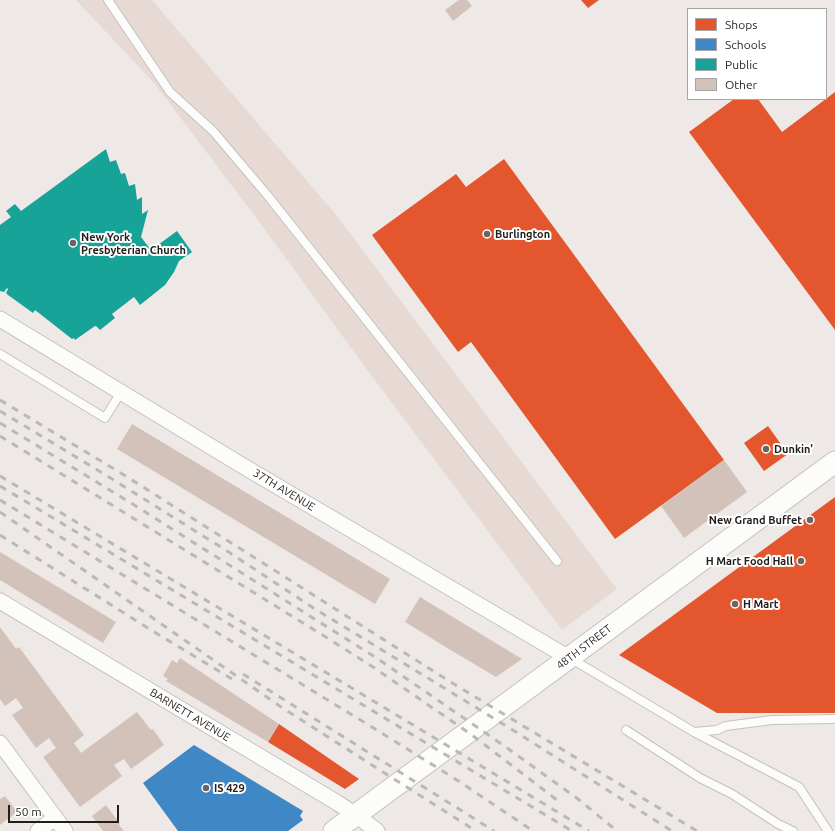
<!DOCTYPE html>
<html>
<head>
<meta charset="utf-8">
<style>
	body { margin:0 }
	#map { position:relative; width:835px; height:831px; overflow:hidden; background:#eee9e6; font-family:Ubuntu,sans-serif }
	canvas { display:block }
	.legend { position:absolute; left:687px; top:8px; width:140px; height:92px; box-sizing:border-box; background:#fff; border:1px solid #a7a5a4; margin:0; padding:5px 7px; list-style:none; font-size:12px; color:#221e1c }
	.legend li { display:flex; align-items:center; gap:8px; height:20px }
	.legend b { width:20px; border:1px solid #a7a5a4 }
	.scale { position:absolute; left:8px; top:805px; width:111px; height:18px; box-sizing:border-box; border:2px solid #221e1c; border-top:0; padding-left:5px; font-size:12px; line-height:14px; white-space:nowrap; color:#221e1c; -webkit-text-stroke:3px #fff; paint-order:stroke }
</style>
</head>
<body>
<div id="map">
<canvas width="835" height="831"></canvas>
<ul class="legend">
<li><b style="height:11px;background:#e4572e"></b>Shops</li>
<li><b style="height:11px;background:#3f88c5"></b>Schools</li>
<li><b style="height:11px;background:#17a398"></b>Public</li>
<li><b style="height:11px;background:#d2c2b9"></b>Other</li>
</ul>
<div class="scale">50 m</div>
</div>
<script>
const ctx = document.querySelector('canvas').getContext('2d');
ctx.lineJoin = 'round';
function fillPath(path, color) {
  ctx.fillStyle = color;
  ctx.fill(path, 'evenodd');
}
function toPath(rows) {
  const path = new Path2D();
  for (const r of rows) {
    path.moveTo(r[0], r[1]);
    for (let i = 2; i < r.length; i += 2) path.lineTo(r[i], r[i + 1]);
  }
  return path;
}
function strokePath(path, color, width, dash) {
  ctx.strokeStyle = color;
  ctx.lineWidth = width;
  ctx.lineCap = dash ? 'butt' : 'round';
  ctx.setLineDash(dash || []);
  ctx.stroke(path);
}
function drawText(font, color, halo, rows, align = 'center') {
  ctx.font = font + ' Ubuntu,sans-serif';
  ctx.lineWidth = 4;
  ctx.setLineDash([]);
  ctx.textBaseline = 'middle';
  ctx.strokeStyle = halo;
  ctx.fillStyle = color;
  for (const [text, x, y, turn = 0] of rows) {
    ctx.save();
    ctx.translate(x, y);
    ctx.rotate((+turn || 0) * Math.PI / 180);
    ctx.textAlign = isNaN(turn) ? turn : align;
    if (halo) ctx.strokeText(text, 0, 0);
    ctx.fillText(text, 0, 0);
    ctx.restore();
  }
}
const built = toPath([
	[76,0,152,0,338,217,617,589,562,630,362,363,263,227,155,84]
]);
const shops = toPath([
	[581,0,599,0,588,8],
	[835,92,835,330,689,132,734,99,758,99,782,132],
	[504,159,724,460,615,539,471,342,458,352,372,235,456,174,466,187],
	[768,426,788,454,764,471,744,443],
	[835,497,835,713,717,713,619,655],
	[279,724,359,779,345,789,268,742]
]);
const schools = toPath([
	[194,745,303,811,300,816,303,820,288,831,178,831,143,783]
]);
const public = toPath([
	[106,149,110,162,116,160,121,174,125,173,129,186,135,184,137,200,142,197,142,214,148,210,141,237,151,250,177,231,192,252,179,261,174,272,165,285,140,305,134,297,112,314,115,318,100,330,96,326,95,326,75,340,74,338,72,339,35,310,33,313,8,295,6,293,8,289,7,288,4,292,0,291,0,225,11,217,6,211,15,204,21,211]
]);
const building = toPath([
	[459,0,467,0,472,6,453,21,445,10],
	[132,424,390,579,375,604,117,449],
	[724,460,747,492,684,538,661,506],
	[0,552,116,622,103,643,0,580],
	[420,597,522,659,496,677,449,649,405,622],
	[0,627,16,649,19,647,84,735,74,743,81,753,137,712,151,730,153,729,164,745,131,769,124,759,114,765,122,776,80,807,43,757,56,748,49,738,36,748,12,715,23,708,16,698,5,706,0,699],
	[180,658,279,724,268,742,166,681,168,679,163,676,172,660,177,663],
	[5,796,17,812,0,825,0,799],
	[106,805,120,824,119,825,124,831,103,831,92,816]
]);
const lane = toPath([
	[108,0,170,92,213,131,268,196,557,561],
	[0,354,105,418,121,392],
	[570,658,694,732,799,787,828,831],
	[626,730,700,778,732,794,778,824,793,831],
	[694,732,717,730,726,726,772,720,835,719]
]);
const street = toPath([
	[0,319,243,466,569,658],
	[0,601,336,802,356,815,377,831],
	[0,743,65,831],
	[38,831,55,818]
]);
const secondary = toPath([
	[334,831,835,462]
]);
const rail = toPath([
	[0,400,124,475,449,681,697,831],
	[0,411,104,474,224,549,315,609,516,732,672,831],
	[0,423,131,503,378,659,503,745,578,799,617,831],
	[0,436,329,639,373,667,472,735,561,803],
	[0,476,589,831],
	[0,486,572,831],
	[0,500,367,724,457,780,533,831],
	[0,512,284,709,476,831],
	[0,535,151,630,232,679],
	[243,674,494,831]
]);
const markers = [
	[487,234,4,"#696563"],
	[73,243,4,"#696563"],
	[766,449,4,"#696563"],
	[810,520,4,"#696563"],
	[801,561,4,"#696563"],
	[735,604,4,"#696563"],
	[206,788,4,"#696563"]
];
const poiNames = [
	["Burlington",495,234],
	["New York",81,237],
	["Presbyterian Church",81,250],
	["Dunkin'",774,449],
	["New Grand Buffet",802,520,"right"],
	["H Mart Food Hall",793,561,"right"],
	["H Mart",743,604],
	["IS 429",214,788]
];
const streetNames = [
	["37TH AVENUE",284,490,31],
	["48TH STREET",584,647,-37],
	["BARNETT AVENUE",190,715,31]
];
fillPath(built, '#e7dad4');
fillPath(shops, '#e4572e');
fillPath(schools, '#3f88c5');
fillPath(public, '#17a398');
fillPath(building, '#d2c2b9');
strokePath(lane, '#c5c1be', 10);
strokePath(street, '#c5c1be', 17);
strokePath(secondary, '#c5c1be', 23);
strokePath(lane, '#fcfcfb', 8);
strokePath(street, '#fcfcfb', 15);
strokePath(secondary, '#fcfcfb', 21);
strokePath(rail, '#bab9b8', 3, [7, 7]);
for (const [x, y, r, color] of markers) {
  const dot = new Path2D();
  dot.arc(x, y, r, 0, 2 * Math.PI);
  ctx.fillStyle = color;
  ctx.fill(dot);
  strokePath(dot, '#fff', 1.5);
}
drawText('bold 11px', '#221e1c', '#fff', poiNames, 'left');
drawText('11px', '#221e1c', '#fff', streetNames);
</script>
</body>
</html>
